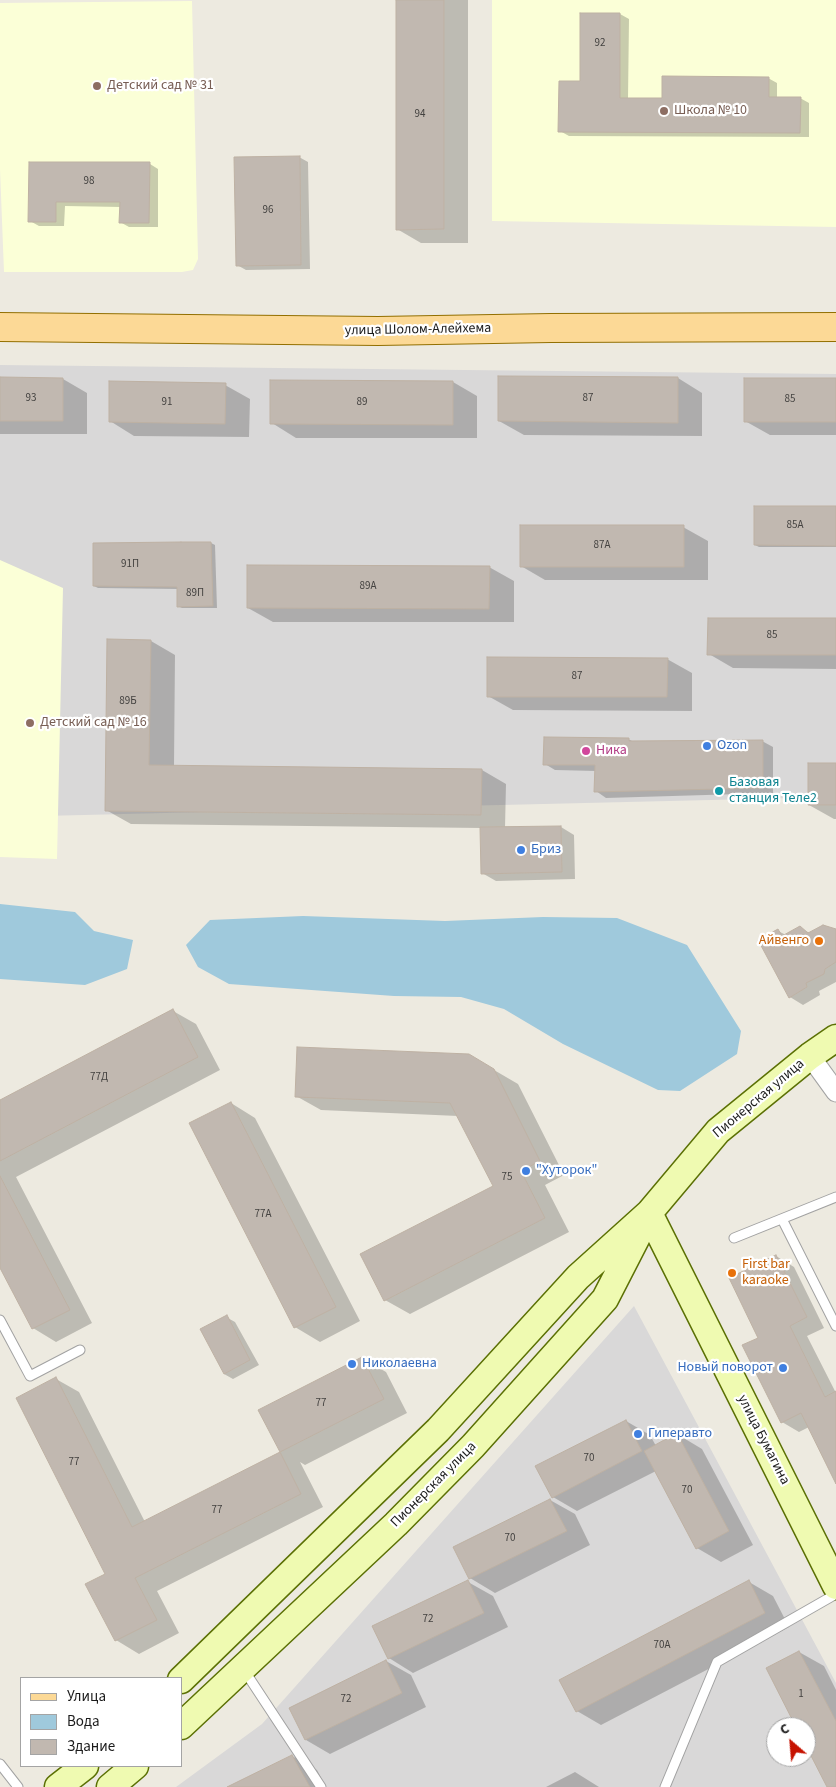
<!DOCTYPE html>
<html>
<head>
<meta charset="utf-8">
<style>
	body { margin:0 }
	#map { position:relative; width:836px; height:1787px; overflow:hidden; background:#edeae0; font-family:"Source Sans 3",sans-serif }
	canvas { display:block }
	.legend { position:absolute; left:20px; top:1677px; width:162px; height:90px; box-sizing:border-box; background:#fff; border:1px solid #a4a4a4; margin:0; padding:6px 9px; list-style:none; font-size:15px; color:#1b1b1b }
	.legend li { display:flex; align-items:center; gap:10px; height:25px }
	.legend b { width:25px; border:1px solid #a4a4a4 }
	.north { position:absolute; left:766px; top:1717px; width:50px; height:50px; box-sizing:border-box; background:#fff; border:1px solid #a4a4a4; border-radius:50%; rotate:333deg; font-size:14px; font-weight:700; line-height:20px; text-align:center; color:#1b1b1b }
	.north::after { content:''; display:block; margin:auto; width:18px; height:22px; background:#c61200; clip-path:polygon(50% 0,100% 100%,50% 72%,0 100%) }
</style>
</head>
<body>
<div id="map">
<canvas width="836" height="1787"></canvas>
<ul class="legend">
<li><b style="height:6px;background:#fcd996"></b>Улица</li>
<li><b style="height:14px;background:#9fc9dc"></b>Вода</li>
<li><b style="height:14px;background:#c1b8b0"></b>Здание</li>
</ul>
<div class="north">С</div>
</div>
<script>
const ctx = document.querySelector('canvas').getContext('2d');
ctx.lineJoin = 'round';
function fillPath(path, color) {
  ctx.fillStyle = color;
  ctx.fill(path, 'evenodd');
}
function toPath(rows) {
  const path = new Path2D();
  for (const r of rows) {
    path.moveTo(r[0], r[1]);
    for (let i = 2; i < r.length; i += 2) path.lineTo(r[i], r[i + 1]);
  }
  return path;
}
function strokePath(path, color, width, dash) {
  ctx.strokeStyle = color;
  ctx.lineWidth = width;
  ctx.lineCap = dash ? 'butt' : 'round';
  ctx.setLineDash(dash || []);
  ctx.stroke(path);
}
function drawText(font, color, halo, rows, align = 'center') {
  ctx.font = font + ' "Source Sans 3",sans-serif';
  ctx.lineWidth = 4.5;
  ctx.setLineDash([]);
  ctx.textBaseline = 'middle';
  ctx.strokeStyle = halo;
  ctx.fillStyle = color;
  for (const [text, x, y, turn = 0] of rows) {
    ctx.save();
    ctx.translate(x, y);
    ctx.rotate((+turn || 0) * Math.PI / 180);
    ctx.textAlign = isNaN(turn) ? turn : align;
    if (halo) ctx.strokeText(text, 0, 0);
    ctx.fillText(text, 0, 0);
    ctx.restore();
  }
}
const residential = toPath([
	[0,365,836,374,836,797,0,817],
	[634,1306,836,1683,836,1787,176,1787,262,1724],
	[776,1727,806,1727,806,1757,776,1757]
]);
const education = toPath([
	[492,0,836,0,836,227,492,221],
	[192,1,198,259,193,270,182,272,4,272,0,169,0,3],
	[0,560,63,588,57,859,0,857]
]);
const water = toPath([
	[0,904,75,912,94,931,133,940,127,969,85,985,0,979],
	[303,916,445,921,543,917,617,918,687,945,741,1031,737,1054,680,1091,658,1090,563,1044,504,1009,461,997,394,996,229,984,198,967,186,945,210,920]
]);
const shadow = toPath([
	[397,0,468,0,468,243,421,243,397,229],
	[620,14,629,19,628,99,663,99,768,78,777,83,777,98,800,98,809,103,809,137,569,136,560,131,581,82],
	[299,157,308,162,310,269,246,270,237,265],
	[30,163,150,164,158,169,158,227,129,227,120,222,121,207,65,206,64,226,39,226,30,221],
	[678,378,702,393,702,436,524,435,499,421],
	[0,379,63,379,87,393,87,434,0,434],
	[836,379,836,435,770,435,745,421],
	[453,382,477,396,477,438,296,438,272,423],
	[225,385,250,399,249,437,134,436,110,421],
	[836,507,836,547,759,547,755,545],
	[683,527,708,541,708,580,545,580,521,566],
	[211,543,215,545,217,608,182,608,178,606,178,589,98,588,94,586],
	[489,567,514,581,514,622,273,622,248,608],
	[836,619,836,669,733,668,709,654],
	[151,641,175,655,174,766,482,770,506,784,505,828,561,827,574,835,575,879,496,881,482,873,482,828,131,824,106,810],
	[667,659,692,673,692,711,513,710,488,696],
	[628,739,634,742,762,741,773,747,773,793,606,798,596,791,596,771,555,770,545,764],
	[836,764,836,819,834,819,809,805],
	[800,928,810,933,836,930,836,982,819,991,820,995,803,1005,790,997,778,931,786,935],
	[173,1011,196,1024,220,1070,16,1177,92,1323,56,1342,33,1328,0,1266,0,1101],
	[494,1070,518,1084,564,1175,545,1185,569,1232,410,1314,385,1300,495,1186,458,1116,321,1110,296,1096],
	[231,1103,255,1118,360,1321,320,1342,295,1327,191,1124],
	[776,1256,794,1267,824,1328,807,1336,836,1393,836,1476,809,1427,799,1432,782,1422,760,1338],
	[226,1317,235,1322,259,1365,233,1379,224,1374],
	[362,1358,386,1372,407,1413,305,1465,300,1462,323,1507,157,1591,179,1633,139,1654,116,1640,106,1574,56,1379,79,1392,145,1522,281,1452,260,1410],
	[626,1421,650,1435,656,1446,677,1434,702,1449,753,1545,721,1562,697,1548,656,1471,577,1511,553,1497],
	[550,1500,575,1514,590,1545,495,1593,470,1578,455,1547],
	[468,1582,493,1596,508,1627,413,1673,389,1658],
	[749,1582,773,1596,789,1627,601,1725,577,1711],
	[799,1652,824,1666,836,1690,836,1787,829,1787,806,1743,806,1727,798,1727],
	[386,1661,411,1675,426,1707,330,1754,306,1740,290,1708],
	[292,1756,317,1770,326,1787,230,1787],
	[575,1772,599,1787,546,1787]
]);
const building = toPath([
	[396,0,444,0,444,229,396,230,396,0],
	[580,13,620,13,620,98,662,98,662,76,769,77,769,97,801,97,800,133,558,132,559,81,580,81,580,13],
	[300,156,301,265,236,266,234,157,300,156],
	[29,162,150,162,149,223,119,223,120,202,56,202,56,222,28,222,29,162],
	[498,376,678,377,678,423,498,421,498,376],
	[0,377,63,378,63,421,0,421,0,377],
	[744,378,836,378,836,422,744,422,744,378],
	[270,380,453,381,453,425,270,424,270,380],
	[109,381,226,383,225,424,109,422,109,381],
	[754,506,836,506,836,546,754,545,754,506],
	[520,525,684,525,684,567,520,567,520,525],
	[181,542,211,542,213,606,177,607,177,587,93,586,93,543,181,542],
	[247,565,490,566,489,609,247,608,247,565],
	[708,618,836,618,836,655,707,655,708,618],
	[107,639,151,640,149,765,482,769,481,815,105,811,107,639],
	[487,657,668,658,667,697,487,697,487,657],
	[544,737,629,738,629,741,763,740,763,788,594,792,595,765,543,765,544,737],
	[808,763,836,763,836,805,808,805,808,763],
	[561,826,562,872,481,874,480,827,561,826],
	[823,925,836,929,836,962,825,969,824,974,806,983,807,987,789,998,758,940,778,929,782,936,800,926,808,933,823,925],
	[173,1009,198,1057,0,1161,0,1100,173,1009],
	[297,1047,469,1054,494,1069,540,1161,521,1171,545,1218,384,1301,360,1254,493,1186,450,1103,295,1097,297,1047],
	[231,1102,336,1307,294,1328,189,1123,231,1102],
	[0,1176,70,1310,32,1329,0,1268,0,1176],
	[776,1255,807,1317,790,1326,825,1397,836,1391,836,1484,801,1413,781,1423,742,1345,758,1338,729,1278,776,1255],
	[227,1315,250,1360,224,1374,200,1329,227,1315],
	[362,1357,384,1399,280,1452,258,1410,362,1357],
	[56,1377,132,1527,280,1452,301,1494,135,1578,157,1620,115,1641,85,1584,105,1574,16,1398,56,1377],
	[626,1420,642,1451,552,1498,535,1466,626,1420],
	[677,1433,729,1531,696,1549,644,1451,677,1433],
	[550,1499,567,1531,469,1579,453,1547,550,1499],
	[468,1580,484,1613,388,1659,372,1626,468,1580],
	[749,1580,765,1613,576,1712,559,1680,749,1580],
	[799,1651,836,1721,836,1787,827,1787,806,1746,806,1727,796,1727,766,1668,799,1651],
	[386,1660,402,1693,305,1740,289,1708,386,1660],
	[292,1755,310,1787,227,1787,292,1755]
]);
const service = toPath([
	[782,1219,836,1326],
	[734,1238,836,1197],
	[0,1320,30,1376,80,1350],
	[244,1670,321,1787],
	[0,1764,18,1787],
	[665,1787,717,1662,836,1594]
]);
const minor = toPath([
	[810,1056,836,1092]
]);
const secondary = toPath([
	[649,1213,836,1586],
	[181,1680,438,1430,578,1277,649,1213,718,1131,810,1056,836,1038],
	[181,1726,396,1524,473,1446,605,1299,642,1227],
	[58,1787,85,1766],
	[110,1787,135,1766]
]);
const primary = toPath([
	[0,327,378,331,551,328,836,327]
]);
const markers = [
	[97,86,5,"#8d6e63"],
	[664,111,5,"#8d6e63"],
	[30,723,5,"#8d6e63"],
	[707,746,5,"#3f7fe0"],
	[586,751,5,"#d1479c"],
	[719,791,5,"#0f9aa8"],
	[521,850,5,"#3f7fe0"],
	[819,941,5,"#e8710a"],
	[526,1171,5,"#3f7fe0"],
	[732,1273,5,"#e8710a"],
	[352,1364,5,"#3f7fe0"],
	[783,1368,5,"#3f7fe0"],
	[638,1434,5,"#3f7fe0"]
];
const numberNames = [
	["92",600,44],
	["94",420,115],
	["98",89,182],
	["96",268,211],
	["93",31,399],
	["87",588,399],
	["85",790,400],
	["91",167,403],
	["89",362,403],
	["85А",795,526],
	["87А",602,546],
	["91П",130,565],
	["89А",368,587],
	["89П",195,594],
	["85",772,636],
	["87",577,677],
	["89Б",128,702],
	["77Д",99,1078],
	["75",507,1178],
	["77А",263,1215],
	["77",321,1404],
	["70",589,1459],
	["77",74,1463],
	["70",687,1491],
	["77",217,1511],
	["70",510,1539],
	["72",428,1620],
	["70А",662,1646],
	["1",801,1695],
	["72",346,1700]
];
const educationNames = [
	["Детский сад № 31",107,86],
	["Школа № 10",674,111],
	["Детский сад № 16",40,723]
];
const streetNames = [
	["улица Шолом-Алейхема",418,330,-1],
	["Пионерская улица",759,1099,-40],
	["улица Бумагина",763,1440,63],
	["Пионерская улица",434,1485,-45]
];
const shopNames = [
	["Ozon",717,746],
	["Бриз",531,850],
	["\"Хуторок\"",536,1171],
	["Николаевна",362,1364],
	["Новый поворот",773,1368,"right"],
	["Гиперавто",648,1434]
];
const hotelNames = [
	["Ника",596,751]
];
const cultureNames = [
	["Базовая",729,783],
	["станция Теле2",729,799]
];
const foodNames = [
	["Айвенго",809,941],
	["First bar",742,1265,"left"],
	["karaoke",742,1281,"left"]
];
fillPath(residential, '#d9d8d8');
fillPath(education, '#fbffd7');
fillPath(water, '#9fc9dc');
fillPath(shadow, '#0003');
fillPath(building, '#c1b8b0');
strokePath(building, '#beb1a3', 1);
strokePath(service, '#a2a2a2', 11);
strokePath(minor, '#a2a2a2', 21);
strokePath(secondary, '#5b7004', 29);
strokePath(primary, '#926f00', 30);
strokePath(service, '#fff', 9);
strokePath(minor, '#fff', 19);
strokePath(secondary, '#effab1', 26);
strokePath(primary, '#fcd996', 28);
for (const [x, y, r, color] of markers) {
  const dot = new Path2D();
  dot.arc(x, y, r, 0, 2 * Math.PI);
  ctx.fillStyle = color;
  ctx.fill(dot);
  strokePath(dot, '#fff', 2);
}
drawText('11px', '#444240', null, numberNames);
drawText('14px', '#785e54', '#fff', educationNames, 'left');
drawText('14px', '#1b1b1b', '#fff', streetNames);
drawText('14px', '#366cbe', '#fff', shopNames, 'left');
drawText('14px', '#b23c85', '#fff', hotelNames, 'left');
drawText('14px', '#0d838f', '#fff', cultureNames, 'left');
drawText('14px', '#c56008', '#fff', foodNames, 'right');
</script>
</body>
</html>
